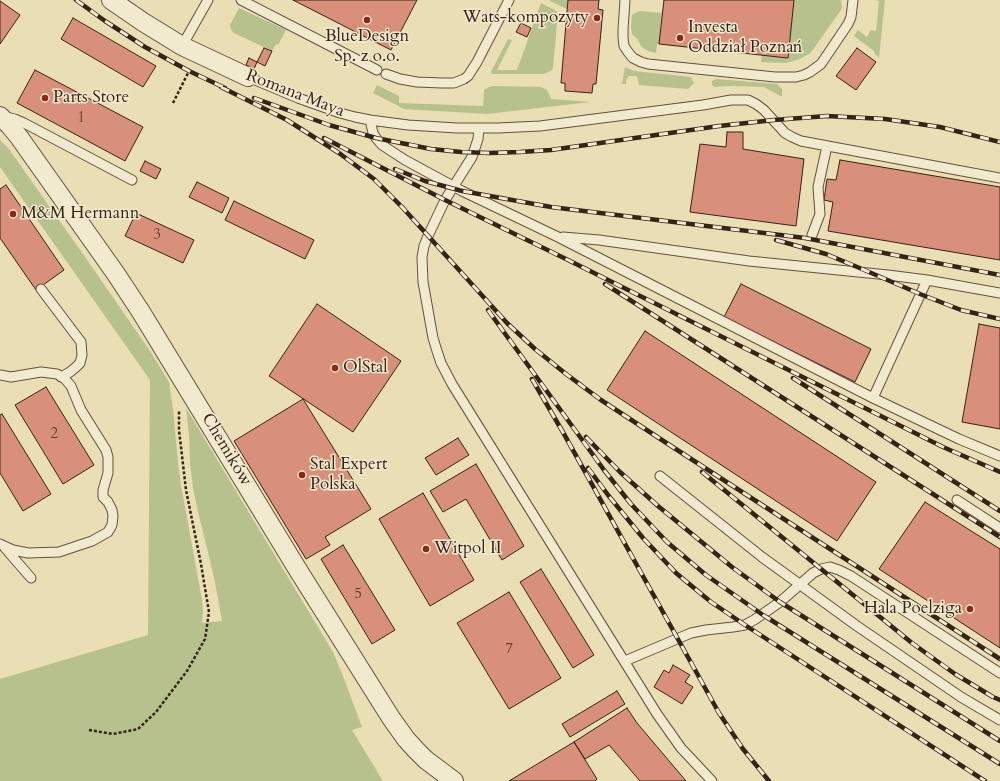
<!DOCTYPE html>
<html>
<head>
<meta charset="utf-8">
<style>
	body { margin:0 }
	canvas { display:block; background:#eadeb5 }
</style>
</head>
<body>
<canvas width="1000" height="781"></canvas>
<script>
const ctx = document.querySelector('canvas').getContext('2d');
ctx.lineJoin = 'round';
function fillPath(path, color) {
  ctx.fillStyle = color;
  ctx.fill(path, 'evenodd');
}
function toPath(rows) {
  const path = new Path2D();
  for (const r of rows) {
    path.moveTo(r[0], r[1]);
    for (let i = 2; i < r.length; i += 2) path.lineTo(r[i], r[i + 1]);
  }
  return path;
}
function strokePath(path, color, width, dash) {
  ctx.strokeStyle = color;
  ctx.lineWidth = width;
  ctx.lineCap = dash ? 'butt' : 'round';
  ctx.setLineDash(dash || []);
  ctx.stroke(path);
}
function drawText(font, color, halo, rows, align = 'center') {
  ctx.font = font + ' Cardo,serif';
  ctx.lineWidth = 3;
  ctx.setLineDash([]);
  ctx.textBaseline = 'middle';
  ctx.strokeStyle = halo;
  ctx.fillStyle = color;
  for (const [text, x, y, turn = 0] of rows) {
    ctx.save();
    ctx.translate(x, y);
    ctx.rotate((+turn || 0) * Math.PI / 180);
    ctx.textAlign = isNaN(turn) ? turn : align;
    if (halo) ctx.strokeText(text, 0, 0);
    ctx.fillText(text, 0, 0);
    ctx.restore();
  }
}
const green = toPath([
	[550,0,568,0,567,9,550,1],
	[794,0,841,0,842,7,841,10,812,51,809,54,800,59,786,63,761,62,762,55,788,57],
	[875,0,885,0,879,58,875,54,874,51,854,36,858,30,867,37,871,30,876,31,879,1],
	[541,3,555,10,558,13,553,68,551,71,543,74,492,74,491,71,492,70,508,39,512,40,497,70,517,70],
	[239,8,286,30,278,45,276,44,272,51,234,33,231,30,230,25],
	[640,11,662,13,659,44,657,44,656,53,648,51,643,48,641,46,638,40,632,34,631,27,632,15,637,12],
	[625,67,634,71,691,77,694,83,688,89,639,85,637,76,629,76,626,80,626,84,622,84],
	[716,79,777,84,782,89,782,96,780,96,764,87,730,86,714,87,712,85,712,81],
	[377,85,399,96,399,103,483,106,484,90,489,87,493,86,541,87,547,90,550,96,551,99,591,102,487,114,404,109,373,93],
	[0,140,9,149,85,257,150,351,169,382,173,409,178,463,181,485,202,600,203,613,202,623,222,621,214,577,198,512,193,488,190,464,189,435,186,408,333,652,343,676,362,727,352,730,383,781,0,781,0,679,148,635,150,380,0,167]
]);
const building = toPath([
	[293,0,417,0,391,50,293,0],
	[568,0,599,0,598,9,603,10,596,84,593,84,592,93,565,91,565,83,561,83,568,0],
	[664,0,794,0,788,58,659,44,664,0],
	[0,1,20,15,0,44,0,1],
	[73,18,156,66,143,87,61,39,73,18],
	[521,23,531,28,527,37,516,32,521,23],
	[264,48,272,51,265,66,257,62,264,48],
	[857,48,876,62,856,90,836,76,857,48],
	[249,58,257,62,254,69,246,65,249,58],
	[35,70,143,127,125,161,17,103,35,70],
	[727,132,743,132,743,149,804,159,796,226,690,212,700,144,726,147,727,132],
	[840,160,1000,187,1000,260,828,231,833,202,824,200,827,179,836,180,840,160],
	[145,161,161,169,156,179,140,171,145,161],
	[197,182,229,198,222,213,189,197,197,182],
	[6,185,64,270,36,290,0,238,0,189,6,185],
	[234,201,314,240,305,259,225,220,234,201],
	[136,213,194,240,183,263,125,236,136,213],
	[741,284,871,349,855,382,724,317,741,284],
	[317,304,401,361,353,432,269,376,317,304],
	[979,324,1000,328,1000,429,962,422,979,324],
	[645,331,876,482,837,541,607,390,645,331],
	[46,387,94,465,63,484,15,405,46,387],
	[303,399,371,509,325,537,330,545,306,559,234,441,303,399],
	[2,414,51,494,23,511,0,473,0,415,2,414],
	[458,438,469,455,436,475,425,458,458,438],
	[476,464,524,546,502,560,466,499,443,512,430,491,476,464],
	[423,493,474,580,430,606,379,519,423,493],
	[925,502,1000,549,1000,648,879,569,925,502],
	[343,545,395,630,372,644,321,559,343,545],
	[541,569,594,655,573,668,520,582,541,569],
	[509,592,561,678,509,709,457,623,509,592],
	[673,665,690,675,685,682,693,687,682,704,654,687,664,670,669,673,673,665],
	[617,691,625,704,570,737,562,724,617,691],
	[627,708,637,723,686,781,640,781,609,745,585,759,574,742,627,708],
	[574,742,597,779,595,781,509,781,574,742]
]);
const path = toPath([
	[173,103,190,69],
	[89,730,113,734,138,729,156,712,187,671,205,639,209,612,201,564,186,490,179,430,179,410]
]);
const service = toPath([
	[241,0,377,70],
	[625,0,623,30,623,37,624,46,628,52,633,58,641,62,648,64,775,77,796,77,804,75,810,72,821,64,848,24,851,17,853,0],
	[182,46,208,0],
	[386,74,400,79,417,82,442,83,454,83,464,79,468,76,477,62,509,0],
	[248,77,298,98,340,113,355,117,370,120,408,125,457,128,498,128,540,126,703,105,731,100,748,100,756,104,764,110,785,133,792,137,801,141,1000,178],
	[6,117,15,119,24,123,132,180],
	[370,120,373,133,376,138,382,145,405,160,462,191,558,237,873,398,959,439,1000,456],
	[479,128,478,139,472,157,445,200,428,236,424,246,422,257,423,282,433,338,437,351,441,363,452,384,657,714,681,748,712,781],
	[812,235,820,214,818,187,827,146],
	[563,237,599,240,749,261,888,275,927,280],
	[41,289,81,342,82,355,80,363,76,367,70,372,61,377],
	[0,375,11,377,41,372,57,374,65,379,71,386,81,410,106,450,108,457,108,473,103,490,103,497,108,502,112,510,113,516,112,525,108,532,92,541,59,552,28,553,13,550,0,544],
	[873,398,927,280,1000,293],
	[660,476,762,557,857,626,961,697,1000,720],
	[957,500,1000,528],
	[5,548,31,578],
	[625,661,691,633,706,630,733,627,745,625,754,620,780,602,813,573,821,569,830,567,839,570,851,576,1000,673]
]);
const minor = toPath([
	[111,0,143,22,182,46,248,77],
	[0,116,10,126,19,137,116,274,141,312,298,570,391,718,406,739,416,750,426,760,454,781]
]);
const rail = toPath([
	[76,0,105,21,145,47,189,71,225,88],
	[221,87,287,120,339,153,374,179,402,207,507,323,535,349,566,374,601,400,668,444,1000,659],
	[254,98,329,125,376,138,431,149,461,152,489,153,520,152,551,150,719,126,774,120,827,116,885,119,940,127,1000,142],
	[324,138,445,200,566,259,943,447,1000,472],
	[395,169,425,181,462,191,551,207,805,238,1000,275],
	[776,240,826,254,862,269,920,294,961,310,1000,319],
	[605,284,1000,537],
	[488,310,511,342],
	[509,339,604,470,631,504,667,542,706,575,763,615,1000,764],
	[793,378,1000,511],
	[532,379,564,434,719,713,743,749,769,781],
	[586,437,620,472,658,506,732,567,780,602,1000,741],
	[588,468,608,495,643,538,676,573,711,602,745,625,985,781],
	[702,472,912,643,955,674,993,697,1000,700]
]);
const markers = [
	[597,18,4,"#8f2418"],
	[367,20,4,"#8f2418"],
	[680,38,4,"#8f2418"],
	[45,98,4,"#8f2418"],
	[13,214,4,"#8f2418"],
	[335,368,4,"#8f2418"],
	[302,475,4,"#8f2418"],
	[426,549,4,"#8f2418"],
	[970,609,4,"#8f2418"]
];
const numberNames = [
	["1",81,119],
	["3",157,236],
	["2",54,435],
	["5",358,595],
	["7",509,650]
];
const poiNames = [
	["Wats-kompozyty",589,18,"right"],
	["Investa",688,28],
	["Oddział Poznań",688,48],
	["BlueDesign",367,37,"center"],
	["Sp. z o.o.",367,57,"center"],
	["Parts Store",53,98],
	["M&M Hermann",21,214],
	["OlStal",343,368],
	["Stal Expert",310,465],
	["Polska",310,485],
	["Witpol II",434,549],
	["Hala Poelziga",962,609,"right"]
];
const streetNames = [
	["Romana Maya",295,94,21],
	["Chemików",226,450,59]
];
fillPath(green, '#b7c18d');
fillPath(building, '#d9907a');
strokePath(building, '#362217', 1);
strokePath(service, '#63513e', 11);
strokePath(minor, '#63513e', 20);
strokePath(path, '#362217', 2.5, [3, 2]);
strokePath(service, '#f1eacf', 9);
strokePath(minor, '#f1eacf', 18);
strokePath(rail, '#362217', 4.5);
strokePath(rail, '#f1eacf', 3, [9]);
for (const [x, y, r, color] of markers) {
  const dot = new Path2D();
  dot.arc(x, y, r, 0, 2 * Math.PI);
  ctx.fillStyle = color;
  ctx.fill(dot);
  strokePath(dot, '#f1eacf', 1.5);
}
drawText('15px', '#5f3e30', null, numberNames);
drawText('17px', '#362217', '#f1eacf', poiNames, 'left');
drawText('17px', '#362217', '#f1eacf', streetNames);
</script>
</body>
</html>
